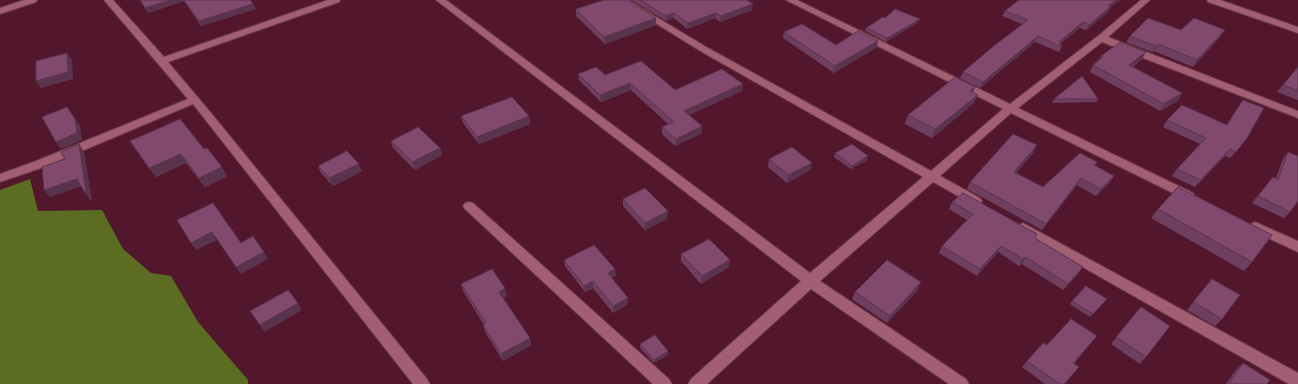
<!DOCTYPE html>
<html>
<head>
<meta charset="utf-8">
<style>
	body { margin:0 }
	canvas { display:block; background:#52172d }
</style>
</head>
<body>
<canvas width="1298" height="384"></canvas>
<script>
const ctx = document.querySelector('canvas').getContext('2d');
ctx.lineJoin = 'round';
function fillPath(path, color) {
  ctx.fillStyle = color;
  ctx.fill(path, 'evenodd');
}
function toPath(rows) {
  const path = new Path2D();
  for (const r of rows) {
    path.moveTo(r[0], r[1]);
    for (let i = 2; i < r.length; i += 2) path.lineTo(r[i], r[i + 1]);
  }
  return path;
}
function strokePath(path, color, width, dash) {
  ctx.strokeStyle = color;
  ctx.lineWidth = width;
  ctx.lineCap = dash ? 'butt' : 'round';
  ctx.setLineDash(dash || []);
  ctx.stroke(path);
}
const forest = toPath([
	[30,179,38,211,102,210,123,249,151,273,171,276,198,322,248,380,248,384,0,384,0,190]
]);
const street = toPath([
	[24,0,37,0,36,2,0,14,0,8,24,0],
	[104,0,113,0,164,57,328,0,340,0,339,2,168,62,216,119,427,379,430,384,413,384,193,104,44,167,0,182,0,174,36,161,188,99,104,0],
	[436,0,446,0,810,273,923,177,702,52,618,0,628,0,708,48,931,171,1003,109,786,0,797,0,1010,104,1098,36,1141,0,1150,0,1108,37,1298,111,1298,118,1102,42,1018,108,1193,193,1195,196,1193,199,1189,200,1185,199,1011,113,940,176,980,198,982,201,980,204,976,205,972,204,933,182,820,281,966,379,969,384,949,384,811,289,707,384,688,384,691,379,801,281,436,0],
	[1207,0,1220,0,1298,27,1298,33,1208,2,1207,0],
	[469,202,473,203,669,379,672,384,653,384,465,209,463,206,465,203,469,202],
	[1255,222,1298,241,1298,252,1251,230,1249,227,1251,224,1255,222],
	[1023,223,1298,373,1298,384,1289,384,1019,231,1017,228,1019,225,1023,223]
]);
const wall = toPath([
	[140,0,250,0,256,9,201,26,184,1,148,13],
	[631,0,747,0,752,10,720,22,715,18,687,29,674,18,666,21],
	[1110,8,1107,13,1086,30,1080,28,1060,44,1062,47,1059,52,1035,42,980,88,960,78,963,72,1022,24,1002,16,1005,11],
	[576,9,656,25,605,44,576,16],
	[885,18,920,19,918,22,886,42,865,31,866,28],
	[1181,30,1221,36,1193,67,1154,51,1152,52,1126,42,1130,36],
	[784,32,836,45,877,47,834,73,783,38],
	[1101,56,1142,59,1133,67,1178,101,1160,111,1090,72,1093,65,1099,60],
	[1298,67,1298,100,1277,92],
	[578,74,605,75,675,90,742,91,689,115,702,133,675,146,662,134,662,127,668,124,631,90,601,102,579,80],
	[973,93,974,103,932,138,905,124,908,115],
	[1054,99,1098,99,1096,102,1052,103],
	[1243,100,1247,138,1230,158,1225,156,1195,187,1172,176,1177,169,1200,144,1163,127,1167,120,1227,124],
	[461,116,529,116,530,124,479,144,463,123],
	[130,141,204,149,227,176,205,187,186,163,156,177],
	[391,141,440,148,442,155,415,170,393,148],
	[1034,152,1016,173,1043,187,1097,162,1095,166,1114,176,1110,182,1096,196,1077,185,1042,230,967,189,970,182],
	[1288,152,1290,212,1284,218,1252,203,1273,177,1276,178,1283,159],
	[835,153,867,160,851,169,834,157],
	[769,159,810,170,787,183,768,167],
	[318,166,362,171,333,186,321,173],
	[623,199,667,219,645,230,623,206],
	[952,202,1037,234,1035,238,1078,274,1063,290,1022,264,1019,266,998,252,977,276,939,253,942,246,967,220,949,209],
	[1158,209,1252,262,1244,271,1151,218],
	[681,254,729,267,701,284,681,261],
	[564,260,615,269,616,276,611,278,628,304,613,313,593,288,585,292,565,266],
	[1212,279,1222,319,1215,326,1187,310],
	[461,284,507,296,503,298,530,338,531,345,503,361,485,332,483,325,484,325,463,291],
	[918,290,887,323,852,299,855,292],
	[1107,299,1090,317,1070,304,1072,301],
	[1141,307,1146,357,1140,364,1111,344],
	[1091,343,1074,364,1079,367,1065,384,1045,384,1022,367,1027,361,1047,345],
	[640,344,668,351,668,355,654,363,640,348],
	[1243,363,1267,384,1226,384,1236,370]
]);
const shadedWall = toPath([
	[170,0,183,0,184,1,148,13,145,8],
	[1116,0,1120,0,1110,8,1107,13,1086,30,1089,25,1108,6],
	[253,4,256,9,201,26,199,21],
	[753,4,752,10,720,22,721,16],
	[674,13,674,18,666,21,666,16],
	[716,13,715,18,687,29,688,23],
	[656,18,656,25,605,44,604,37],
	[920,19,918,22,886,42,887,38],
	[1083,22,1080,28,1059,45,1059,42],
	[1225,30,1221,36,1193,67,1197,60],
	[1038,36,1035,42,980,88,983,82],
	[878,41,877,47,834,73,835,66],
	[1158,44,1154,51,1152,52,1156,46],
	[1146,52,1142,59,1125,72,1129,65],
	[67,53,72,60,73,79,41,88,36,81],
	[630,83,631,90,601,102,600,95],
	[743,84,742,91,684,117,684,111],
	[975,87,972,95,970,91],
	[1182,93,1178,101,1160,111,1164,104],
	[978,95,974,103,932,138,935,129],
	[67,107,80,126,82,140,61,149,56,142],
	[529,116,530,124,479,144,477,137],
	[702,126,702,133,675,146,676,139],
	[79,144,84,152,92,200,90,200,85,193],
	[1037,145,1034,152,1011,179,1014,172],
	[440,148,442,155,415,170,412,162],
	[1230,149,1225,156,1195,187,1201,180],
	[181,154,186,163,156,177,149,168],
	[868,156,867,160,851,169,852,166],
	[812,163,810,170,787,183,788,175],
	[359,164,362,171,333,186,329,178],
	[222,167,227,176,205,187,199,178],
	[1114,176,1110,182,1096,196,1101,189],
	[1081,178,1077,185,1042,230,1046,224],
	[77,179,82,186,50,197,44,190],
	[668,211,667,219,645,230,645,223],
	[212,232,217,240,196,250,191,243],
	[1001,246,998,252,977,276,980,269],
	[264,252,268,259,241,274,236,267],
	[1026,257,1022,264,1019,266,1023,259],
	[730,260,729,267,701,284,702,276],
	[1083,267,1078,274,1063,290,1068,284],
	[615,269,616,276,608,280,608,273],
	[593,281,593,288,585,292,584,286],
	[921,282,918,290,887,323,890,316],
	[505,288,507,296,500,299,499,292],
	[628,298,628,304,613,313,613,306],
	[298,303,302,310,264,332,260,325],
	[530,338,531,345,503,361,501,354],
	[668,351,668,355,654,363,654,360]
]);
const building = toPath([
	[140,0,170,0,145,8,140,0],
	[184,0,250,0,253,4,199,21,184,0],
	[604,0,626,0,656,18,604,37,576,9,604,0],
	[640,0,747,0,753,4,721,16,716,13,688,23,674,13,666,16,640,0],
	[1019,0,1116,0,1108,6,1110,7,1089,25,1083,22,1059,42,1062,47,1038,36,983,82,963,72,995,45,1028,20,1005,11,1019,0],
	[895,9,920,19,887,38,866,28,883,17,885,18,895,9],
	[1148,18,1181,30,1194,18,1225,30,1197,60,1158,44,1156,46,1130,36,1148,18],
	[802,24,836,45,858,31,878,41,835,66,784,32,802,24],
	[1120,42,1146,52,1129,65,1182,93,1164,104,1093,65,1103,57,1101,56,1120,42],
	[67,53,68,72,36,81,36,61,67,53],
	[641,61,675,90,722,69,743,84,684,111,702,126,676,139,662,127,674,122,630,83,600,95,578,74,596,67,605,75,641,61],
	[1298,67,1298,91,1283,85,1298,67],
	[1082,76,1098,99,1054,99,1082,76],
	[955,77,975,87,970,91,978,95,935,129,908,115,955,77],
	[512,97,529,116,477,137,461,116,512,97],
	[1243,100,1264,108,1247,138,1236,152,1230,149,1201,180,1177,169,1206,138,1167,120,1182,105,1227,125,1243,100],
	[67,107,75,119,77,133,56,142,42,117,67,107],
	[180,119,204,149,207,148,222,167,199,178,181,154,149,168,130,141,180,119],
	[418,127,440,148,412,162,391,141,418,127],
	[1013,134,1037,145,1014,172,1043,187,1080,153,1097,162,1094,165,1114,176,1101,189,1081,178,1046,224,970,182,1013,134],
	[79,144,86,192,85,193,77,179,44,190,42,167,65,159,61,152,79,144],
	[852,144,868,156,852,166,835,153,852,144],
	[792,147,812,163,788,175,769,159,792,147],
	[347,151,359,164,329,178,318,166,347,151],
	[1288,152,1298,156,1298,201,1290,212,1258,196,1273,177,1278,180,1288,152],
	[1178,187,1272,235,1252,262,1158,209,1178,187],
	[645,188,668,211,645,223,623,199,645,188],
	[963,193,1037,234,1035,238,1083,267,1068,284,1026,257,1023,259,1001,246,980,269,942,246,973,214,952,202,963,193],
	[213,203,241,243,253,236,264,252,236,267,212,232,191,243,177,220,213,203],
	[709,239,730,260,702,276,681,254,709,239],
	[594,245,615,269,608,273,628,298,613,306,593,281,584,286,564,260,594,245],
	[887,260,921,282,890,316,855,292,887,260],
	[492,269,505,288,499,292,530,338,501,354,483,325,486,323,461,284,492,269],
	[1212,279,1240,295,1222,319,1193,302,1212,279],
	[1086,286,1107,299,1093,314,1072,301,1086,286],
	[288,290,298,303,260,325,250,311,288,290],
	[1141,307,1170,326,1146,357,1116,337,1141,307],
	[1071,319,1097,336,1073,363,1079,367,1064,384,1060,384,1027,361,1043,343,1047,345,1071,319],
	[655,335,668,351,654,360,640,344,655,335],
	[1243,363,1270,380,1267,384,1229,384,1243,363]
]);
fillPath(forest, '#5c6d23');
strokePath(street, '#683748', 2);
fillPath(street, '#a25e72');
fillPath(wall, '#6f3f5f');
fillPath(shadedWall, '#5a334d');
fillPath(building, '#81496e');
strokePath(building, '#5a334d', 1);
</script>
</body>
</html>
